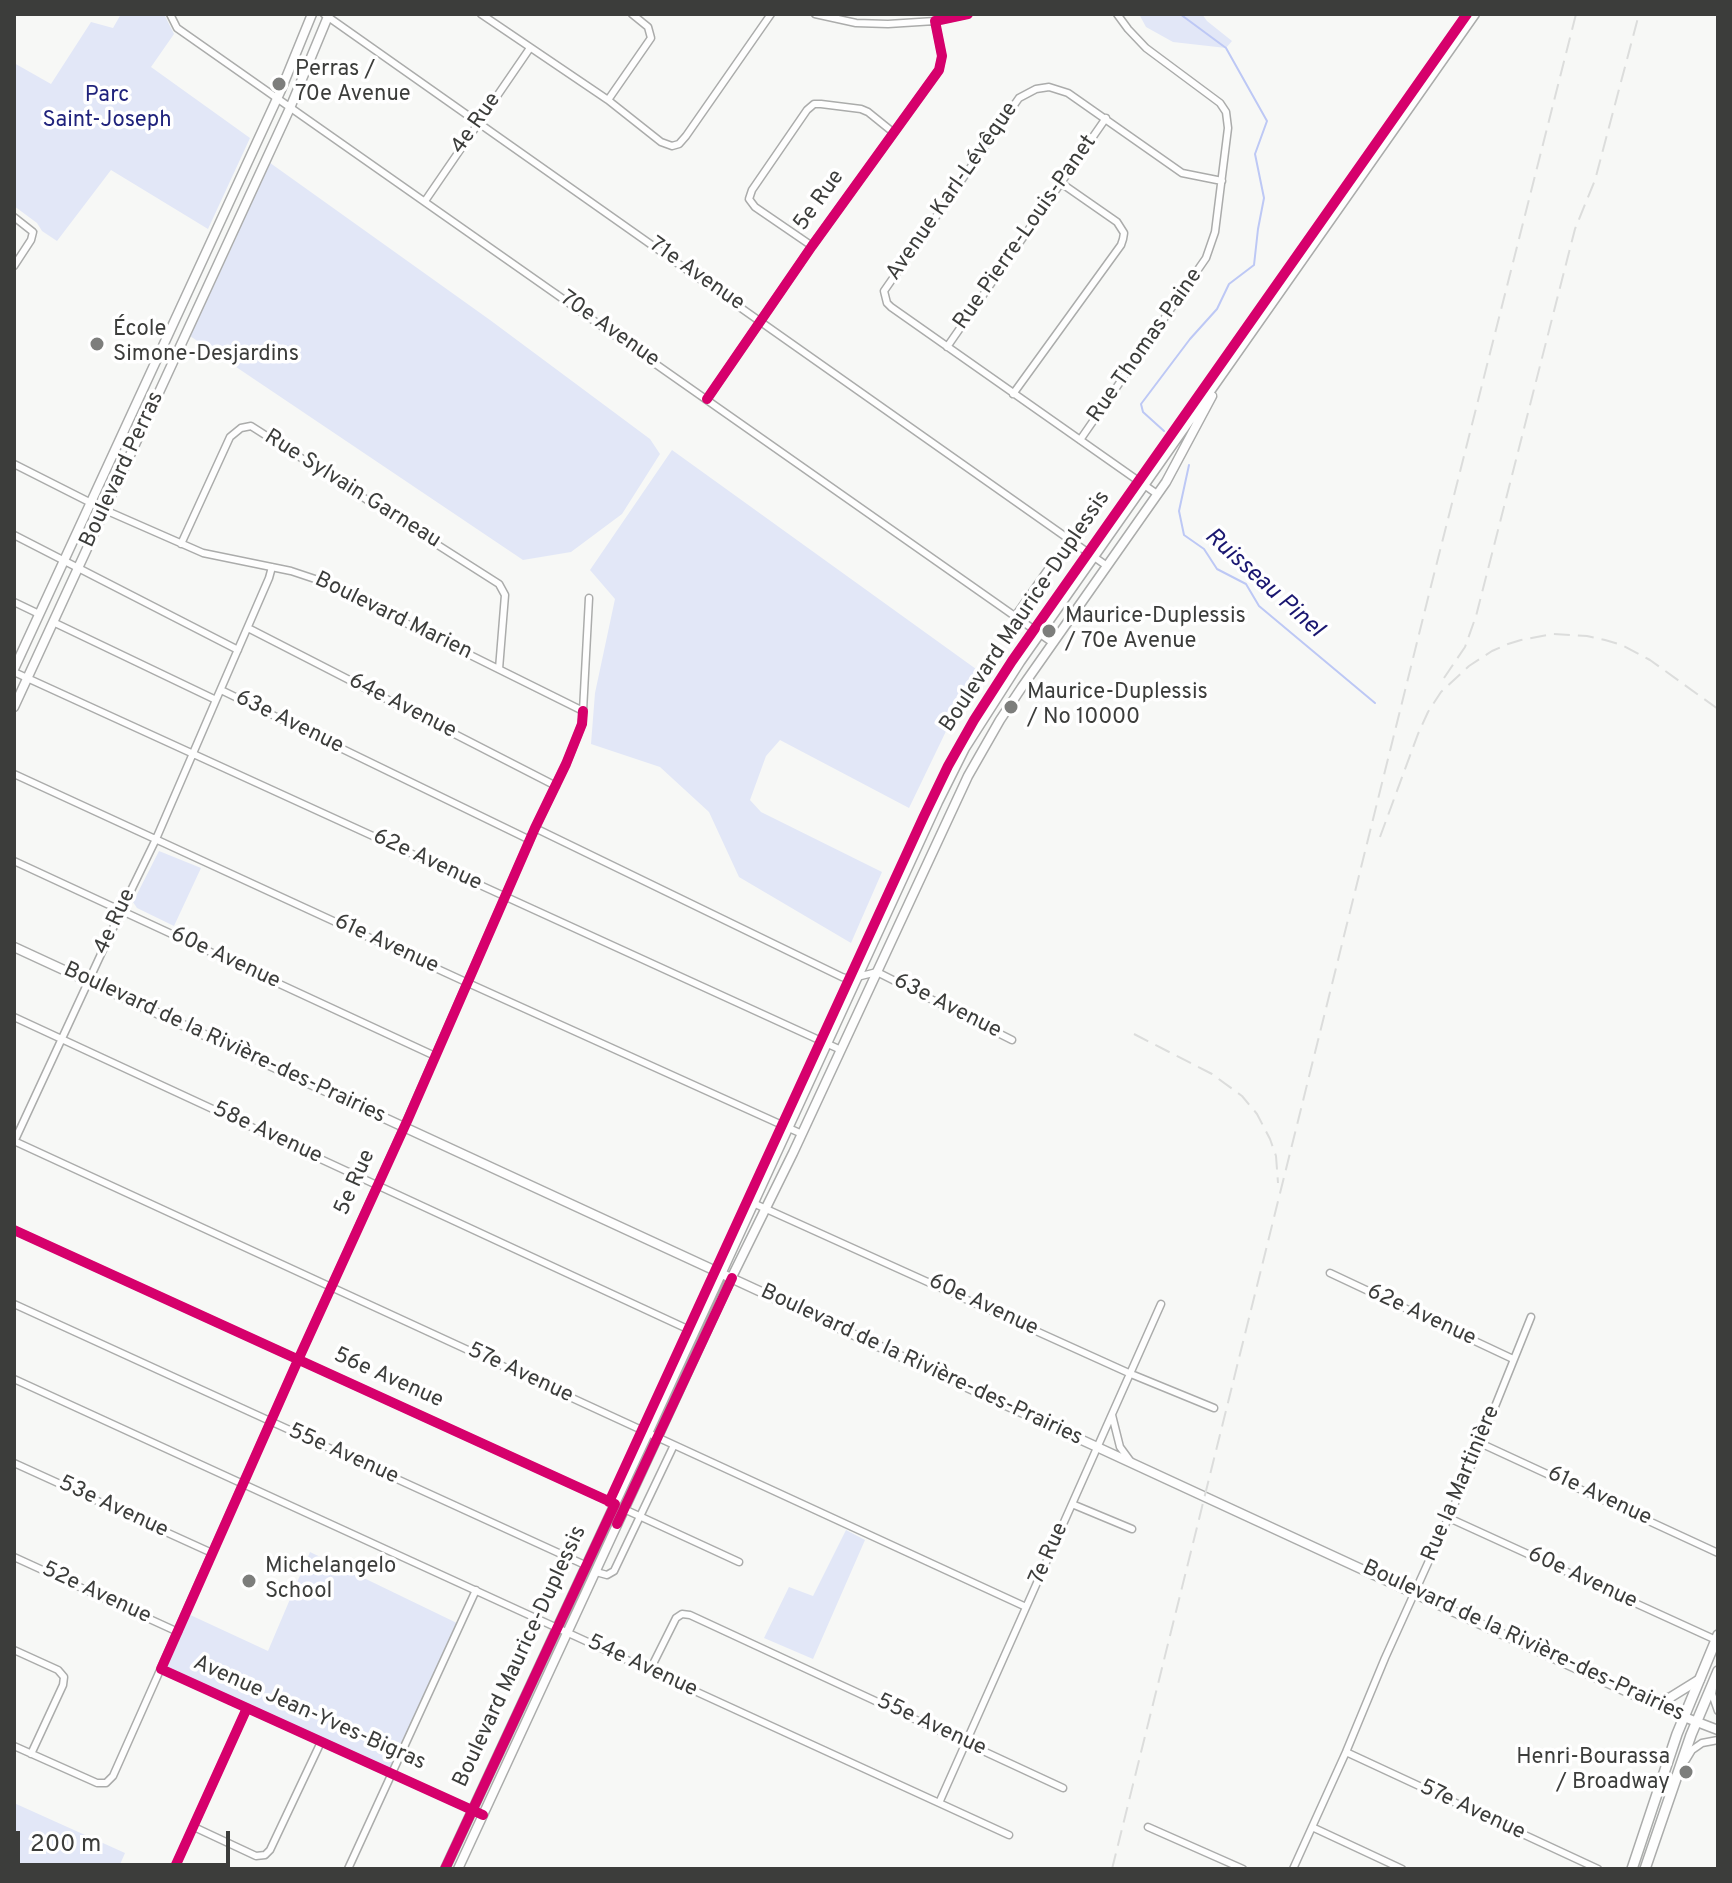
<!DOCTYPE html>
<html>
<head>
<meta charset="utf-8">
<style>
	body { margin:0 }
	#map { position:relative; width:1732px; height:1883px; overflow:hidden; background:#f7f8f6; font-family:Overpass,sans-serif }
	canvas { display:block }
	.frame { position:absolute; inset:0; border:16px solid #3c3d3b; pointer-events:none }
	.scale { position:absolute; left:16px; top:1831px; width:214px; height:36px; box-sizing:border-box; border:4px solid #3c3d3b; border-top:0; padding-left:10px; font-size:24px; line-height:28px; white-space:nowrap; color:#3c3d3b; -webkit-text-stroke:6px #fff; paint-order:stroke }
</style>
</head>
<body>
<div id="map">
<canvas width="1732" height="1883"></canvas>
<div class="frame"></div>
<div class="scale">200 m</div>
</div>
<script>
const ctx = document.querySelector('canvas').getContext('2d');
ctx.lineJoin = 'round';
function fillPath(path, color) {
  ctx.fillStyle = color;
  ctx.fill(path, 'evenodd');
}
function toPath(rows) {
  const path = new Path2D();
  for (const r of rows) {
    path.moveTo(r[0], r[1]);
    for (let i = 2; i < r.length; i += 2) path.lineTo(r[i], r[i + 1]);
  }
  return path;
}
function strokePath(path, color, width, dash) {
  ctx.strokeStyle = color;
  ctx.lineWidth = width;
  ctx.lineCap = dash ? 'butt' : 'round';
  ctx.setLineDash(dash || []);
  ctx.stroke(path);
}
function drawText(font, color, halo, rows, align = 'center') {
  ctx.font = font + ' Overpass,sans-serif';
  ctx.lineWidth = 7;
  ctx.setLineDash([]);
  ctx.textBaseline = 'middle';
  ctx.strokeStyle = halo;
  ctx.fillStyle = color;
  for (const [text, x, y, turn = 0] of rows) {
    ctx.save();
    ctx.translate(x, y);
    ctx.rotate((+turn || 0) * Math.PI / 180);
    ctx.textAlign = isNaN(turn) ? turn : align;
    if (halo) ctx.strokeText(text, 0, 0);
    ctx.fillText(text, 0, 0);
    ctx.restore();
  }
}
const green = toPath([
	[121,14,164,14,174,34,151,67,250,138,208,229,111,170,57,241,42,231,37,223,14,206,14,63,51,84,91,22,113,28],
	[1139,14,1202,14,1207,21,1232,41,1226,48,1173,42,1146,27],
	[266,160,490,320,650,439,660,454,622,514,571,552,523,560,190,336,237,236,232,232],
	[672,450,976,669,909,808,780,740,766,756,750,800,761,812,882,872,851,943,739,877,709,812,660,767,591,744,595,693,615,599,590,570],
	[159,851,201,868,174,926,137,908,133,902],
	[846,1530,865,1540,813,1659,764,1638,789,1587,813,1596],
	[310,1552,461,1625,392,1773,161,1669,186,1613,268,1651],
	[14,1803,125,1853,118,1869,14,1869]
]);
const stream = toPath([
	[1164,431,1143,412,1141,404,1190,339,1217,309,1229,284,1254,265,1258,229,1264,198,1255,154,1267,121,1226,48,1180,14],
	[1189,465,1179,511,1184,535,1204,549,1217,569,1246,584,1259,606,1375,703]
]);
const street = toPath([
	[170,14,177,28,1053,643],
	[324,14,1107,566],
	[481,14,608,100,661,142,672,146,679,144,686,136,771,14],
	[815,14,856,23,888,24,935,21,968,14],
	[608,100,651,38,648,27,632,14],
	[425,201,530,48],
	[14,217,33,232,31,240,14,266],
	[812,246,755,207,749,199,752,190,807,110,814,104,821,104,861,109,868,112,894,133],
	[947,347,1106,118],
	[1013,394,1121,245,1123,239,1124,233,1117,222,1061,183],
	[707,399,812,246,939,70,942,56,935,21],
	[1080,440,1206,258,1215,232,1228,128,1226,112,1220,103,1146,48,1128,29,1117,14],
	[14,464,105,510,203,553,291,571,321,581,583,711],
	[1157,494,891,307,887,303,884,291,1019,98,1036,89,1049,87,1068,93,1182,173,1222,181],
	[14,535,238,650],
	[181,544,230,437,241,428,251,426,499,584,505,595,499,669],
	[14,602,39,614],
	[1015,616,1070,538],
	[53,622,216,700,269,578,272,567],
	[248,628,556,786],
	[14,672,841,1050],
	[221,690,530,840],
	[14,774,468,983,802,1134],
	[535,828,842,977,849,979,877,972,1012,1040],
	[14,861,435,1056],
	[14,1017,694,1332],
	[14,1141,1026,1607],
	[14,1142,121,911,156,839,216,700],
	[753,1203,1131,1374,1214,1408],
	[14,1230,615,1504],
	[1330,1273,1513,1359],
	[14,1304,585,1565],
	[14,1379,1009,1835],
	[1112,1415,1120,1447,1131,1462],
	[1480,1443,1718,1553],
	[14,1463,212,1553],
	[1072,1504,1132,1529],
	[624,1509,739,1562],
	[1449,1518,1716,1640],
	[14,1557,178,1632],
	[596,1572,607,1575,614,1571,674,1445],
	[14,1650,58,1670,64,1677,63,1685,31,1754],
	[161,1669,483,1815],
	[650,1670,676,1618,682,1614,690,1615,1063,1788],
	[1713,1688,1712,1694,1718,1711],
	[14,1746,97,1783,106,1783,113,1776,298,1360,404,1127,535,828,566,764,582,724,583,711,589,598],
	[1346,1752,1598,1869],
	[1686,1760,1692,1750,1702,1743,1718,1740],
	[939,1803,1161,1304],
	[194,1827,256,1856,265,1855,270,1850,321,1742],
	[1148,1827,1243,1869],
	[1312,1827,1402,1869],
	[174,1869,247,1708],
	[348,1869,476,1590],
	[1293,1869,1346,1752,1385,1658,1465,1481,1531,1317]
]);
const secondary = toPath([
	[14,669,281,90,312,14],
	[14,707,290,108,329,14],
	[14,947,1671,1712,1718,1730],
	[1647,1698,1662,1700,1671,1697,1700,1679],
	[445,1869,648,1433,938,802,965,748,1020,662,1475,14],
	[458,1869,726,1289,793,1153,968,776,1000,720,1022,687,1166,482,1212,396]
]);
const primary = toPath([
	[1632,1869,1677,1734,1718,1635],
	[1645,1869,1691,1735,1718,1671]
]);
const rail = toPath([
	[1444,678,1465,647,1476,616,1575,229,1595,180,1639,14],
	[1380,837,1418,734,1428,712,1441,692,1469,666,1492,651,1508,644,1521,640,1553,634,1587,636,1605,640,1622,645,1650,660,1718,709],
	[1134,1034,1212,1074,1242,1096,1257,1114,1270,1139,1276,1156,1278,1183],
	[1112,1869,1430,590,1576,14]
]);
const cycleway = toPath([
	[707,399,812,246,939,70,942,56,935,21,968,14],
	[14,1230,615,1504,445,1869],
	[609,1502,923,818,948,766,974,720,1012,661,1467,14],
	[617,1524,732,1278],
	[483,1815,161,1669,298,1360,408,1119,535,828,566,764,582,724,583,711],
	[174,1869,247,1708]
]);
const markers = [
	[279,84,8,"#7d7e7c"],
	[97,344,8,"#7d7e7c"],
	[1049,631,8,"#7d7e7c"],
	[1011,707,8,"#7d7e7c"],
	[249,1581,8,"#7d7e7c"],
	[1686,1772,8,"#7d7e7c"]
];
const poiNames = [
	["Perras /",295,71],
	["70e Avenue",295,96],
	["École",113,331],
	["Simone-Desjardins",113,356],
	["Maurice-Duplessis",1065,618],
	["/ 70e Avenue",1065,643],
	["Maurice-Duplessis",1027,694],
	["/ No 10000",1027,719],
	["Michelangelo",265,1568],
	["School",265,1593],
	["Henri-Bourassa",1670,1759,"right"],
	["/ Broadway",1670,1784,"right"]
];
const parkNames = [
	["Parc",107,97],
	["Saint-Joseph",107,122]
];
const streetNames = [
	["4e Rue",477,124,-55],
	["Avenue Karl-Lévêque",953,192,-55],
	["5e Rue",820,201,-54],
	["Rue Pierre-Louis-Panet",1026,233,-55],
	["71e Avenue",696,275,35],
	["70e Avenue",609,330,35],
	["Rue Thomas Paine",1146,346,-55],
	["Boulevard Perras",123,470,-65],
	["Rue Sylvain Garneau",352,490,32],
	["Boulevard Maurice-Duplessis",1026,612,-56],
	["Boulevard Marien",393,617,26],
	["64e Avenue",402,707,27],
	["63e Avenue",289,723,26],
	["62e Avenue",427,861,25],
	["4e Rue",116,922,-65],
	["61e Avenue",386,945,25],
	["60e Avenue",225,959,25],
	["63e Avenue",947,1007,27],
	["Boulevard de la Rivière-des-Prairies",224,1044,25],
	["58e Avenue",267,1134,25],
	["5e Rue",356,1183,-66],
	["60e Avenue",983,1306,25],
	["62e Avenue",1421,1316,25],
	["Boulevard de la Rivière-des-Prairies",921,1366,25],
	["57e Avenue",520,1374,25],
	["56e Avenue",388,1379,24],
	["55e Avenue",343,1455,24],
	["Rue la Martinière",1462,1484,-67],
	["61e Avenue",1599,1497,25],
	["53e Avenue",113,1508,25],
	["7e Rue",1050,1554,-66],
	["60e Avenue",1582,1579,25],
	["52e Avenue",96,1594,25],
	["Boulevard de la Rivière-des-Prairies",1523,1642,25],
	["Boulevard Maurice-Duplessis",521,1657,-65],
	["54e Avenue",642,1667,25],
	["Avenue Jean-Yves-Bigras",309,1714,24],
	["55e Avenue",931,1726,25],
	["57e Avenue",1472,1811,25]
];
const waterNames = [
	["Ruisseau Pinel",1263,584,42]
];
fillPath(green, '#e2e7f7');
strokePath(stream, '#bdc8f5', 2);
strokePath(street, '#abacab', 9);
strokePath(secondary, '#abacab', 11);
strokePath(primary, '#abacab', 12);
strokePath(street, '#fefefe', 6);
strokePath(secondary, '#fefefe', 8);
strokePath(primary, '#fefefe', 9);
strokePath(rail, '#dcdddc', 2, [16, 8]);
strokePath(cycleway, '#d6006c', 10);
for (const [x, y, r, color] of markers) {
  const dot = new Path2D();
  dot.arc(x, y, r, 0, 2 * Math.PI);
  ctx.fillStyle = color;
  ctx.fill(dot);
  strokePath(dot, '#fff', 3);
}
drawText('22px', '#3c3d3b', '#fff', poiNames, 'left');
drawText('22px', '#20237c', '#fff', parkNames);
drawText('22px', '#3c3d3b', '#fff', streetNames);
drawText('italic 24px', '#191670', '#fff', waterNames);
</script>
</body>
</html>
